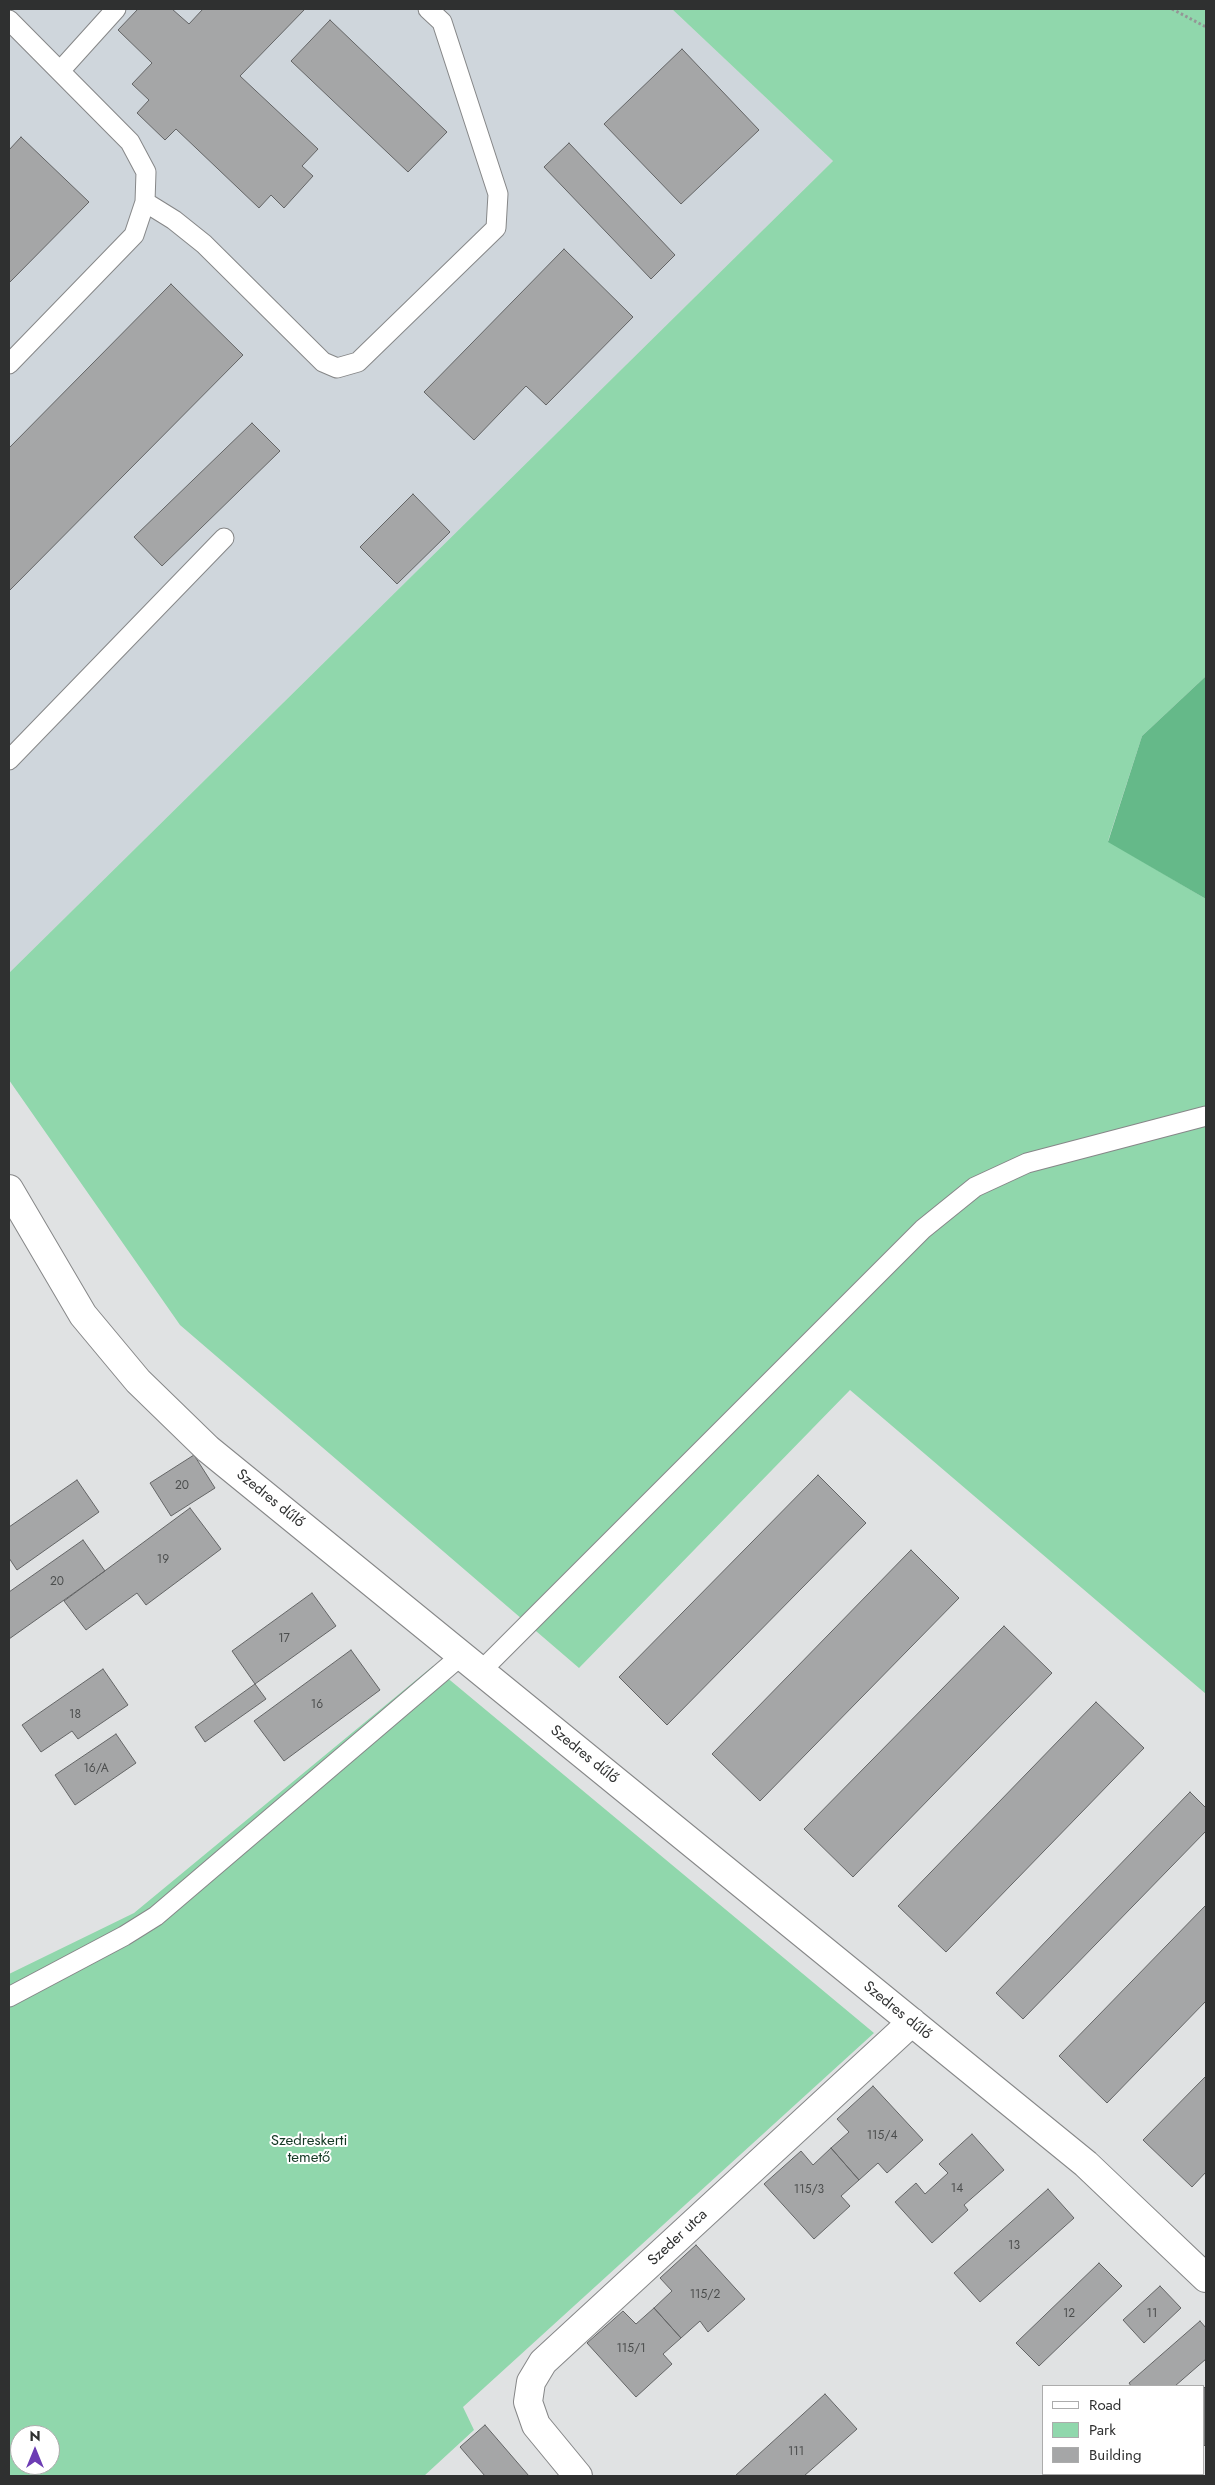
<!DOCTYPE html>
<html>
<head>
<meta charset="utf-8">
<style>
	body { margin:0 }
	#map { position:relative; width:1215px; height:2485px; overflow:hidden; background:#e0e2e3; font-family:Jost,sans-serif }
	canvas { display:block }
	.frame { position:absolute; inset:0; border:10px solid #2f3030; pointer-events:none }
	.legend { position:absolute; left:1042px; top:2385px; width:162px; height:90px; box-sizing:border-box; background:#fff; border:1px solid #acacac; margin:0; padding:6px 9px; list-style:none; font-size:15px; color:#2f3030 }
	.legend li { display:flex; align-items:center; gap:10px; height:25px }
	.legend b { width:25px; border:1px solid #acacac }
	.north { position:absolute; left:10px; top:2425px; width:50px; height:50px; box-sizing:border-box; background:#fff; border:1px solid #acacac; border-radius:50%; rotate:0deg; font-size:14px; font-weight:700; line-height:20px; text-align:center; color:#2f3030 }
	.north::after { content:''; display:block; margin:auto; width:18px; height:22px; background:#6d3db4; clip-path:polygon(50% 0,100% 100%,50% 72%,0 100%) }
</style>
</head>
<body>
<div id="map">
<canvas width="1215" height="2485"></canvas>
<div class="frame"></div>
<ul class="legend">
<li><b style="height:6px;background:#fff"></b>Road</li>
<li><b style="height:14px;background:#90d7ac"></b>Park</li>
<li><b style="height:14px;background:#a5a6a7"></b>Building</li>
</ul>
<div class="north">N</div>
</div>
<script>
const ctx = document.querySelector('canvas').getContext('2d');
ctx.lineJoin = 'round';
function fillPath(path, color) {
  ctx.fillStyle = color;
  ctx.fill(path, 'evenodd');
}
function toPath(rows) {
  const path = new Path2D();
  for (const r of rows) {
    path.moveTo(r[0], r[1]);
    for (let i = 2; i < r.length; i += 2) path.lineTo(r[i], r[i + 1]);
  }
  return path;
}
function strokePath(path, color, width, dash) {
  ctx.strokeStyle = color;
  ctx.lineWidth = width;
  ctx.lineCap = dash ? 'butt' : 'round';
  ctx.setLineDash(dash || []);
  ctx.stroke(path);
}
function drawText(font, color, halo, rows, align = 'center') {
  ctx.font = font + ' Jost,sans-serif';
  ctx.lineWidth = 4;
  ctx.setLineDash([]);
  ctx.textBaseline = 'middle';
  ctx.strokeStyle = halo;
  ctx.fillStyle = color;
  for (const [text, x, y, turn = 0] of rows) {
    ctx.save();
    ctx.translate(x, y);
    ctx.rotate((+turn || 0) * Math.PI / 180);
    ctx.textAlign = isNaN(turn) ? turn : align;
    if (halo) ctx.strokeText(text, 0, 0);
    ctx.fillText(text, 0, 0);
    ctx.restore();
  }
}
const built = toPath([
	[9,9,672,9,833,161,9,973]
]);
const green = toPath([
	[672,9,1206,9,1206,676,1142,736,1108,841,1206,899,1206,1694,850,1390,579,1668,180,1325,9,1080,9,973,833,161],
	[433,1666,874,2033,463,2407,474,2430,424,2476,9,2476,9,1974,134,1913],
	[20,2435,50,2435,50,2465,20,2465]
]);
const forest = toPath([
	[1206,676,1206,899,1108,842,1142,736]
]);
const building = toPath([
	[138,9,172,9,189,24,203,9,305,9,240,76,318,149,302,166,313,176,284,208,271,195,259,208,176,129,165,140,137,113,149,100,132,84,152,63,118,30,138,9],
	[330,20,447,132,408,172,291,61,330,20],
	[682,49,759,130,681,204,604,124,682,49],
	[21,137,89,202,9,283,9,150,21,137],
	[569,143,675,255,651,279,544,167,569,143],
	[564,249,633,317,546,405,526,386,474,440,424,392,564,249],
	[171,284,243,355,9,591,9,448,171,284],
	[252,423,280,451,162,566,134,537,252,423],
	[413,494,450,532,397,584,360,547,413,494],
	[194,1455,215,1488,171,1516,150,1483,194,1455],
	[818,1475,866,1523,667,1725,619,1677,818,1475],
	[77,1480,99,1512,17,1570,9,1558,9,1527,77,1480],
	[190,1508,221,1549,146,1605,137,1593,86,1630,64,1601,190,1508],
	[83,1540,105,1571,9,1639,9,1592,83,1540],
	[911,1550,959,1598,760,1801,712,1754,911,1550],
	[312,1593,336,1626,255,1684,232,1651,312,1593],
	[1004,1626,1052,1673,853,1877,804,1829,1004,1626],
	[351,1650,380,1690,284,1761,254,1721,351,1650],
	[103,1669,128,1705,78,1739,72,1731,41,1752,22,1725,103,1669],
	[255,1684,266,1699,205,1742,195,1727,255,1684],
	[1096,1702,1144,1748,946,1952,898,1906,1096,1702],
	[116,1734,136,1763,75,1805,55,1775,116,1734],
	[1190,1792,1206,1808,1206,1831,1023,2019,996,1993,1190,1792],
	[1206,1905,1206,2001,1107,2103,1059,2056,1206,1905],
	[1206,2076,1206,2172,1192,2187,1143,2140,1206,2076],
	[873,2086,923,2140,887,2173,878,2163,859,2180,831,2148,849,2132,837,2119,873,2086],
	[972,2134,1004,2170,964,2205,968,2210,932,2243,895,2202,916,2183,925,2194,948,2173,939,2164,972,2134],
	[831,2148,859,2180,841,2196,850,2206,814,2239,764,2184,801,2151,813,2165,831,2148],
	[1048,2189,1074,2218,980,2302,954,2273,1048,2189],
	[696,2245,745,2299,708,2332,700,2321,681,2338,654,2308,672,2291,660,2278,696,2245],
	[1099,2263,1122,2286,1039,2366,1016,2343,1099,2263],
	[1160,2286,1181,2308,1144,2343,1123,2320,1160,2286],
	[654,2308,681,2338,663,2354,672,2364,636,2397,587,2343,623,2311,636,2324,654,2308],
	[1200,2321,1206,2328,1206,2359,1175,2386,1131,2386,1129,2383,1200,2321],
	[1206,2386,1206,2444,1204,2446,1204,2388,1206,2386],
	[825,2394,857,2429,804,2476,735,2476,825,2394],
	[485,2425,529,2476,485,2476,460,2447,485,2425],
	[1110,2474,1162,2474,1160,2476,1113,2476,1110,2474]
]);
const path = toPath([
	[1172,9,1206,27]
]);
const lane = toPath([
	[9,20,130,142,146,172,145,202,134,235,9,364],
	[60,71,116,9],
	[145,202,174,220,204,244,323,362,337,368,358,362,496,228,498,194,442,22,428,9],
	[9,760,224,538],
	[481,1671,923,1229,975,1187,1027,1163,1206,1116],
	[9,1997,124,1936,156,1916,462,1655]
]);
const street = toPath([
	[9,1189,83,1315,138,1381,208,1449,1086,2164,1206,2278],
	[578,2476,536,2425,528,2402,531,2382,543,2362,912,2022]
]);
const numberNames = [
	["20",182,1486],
	["19",163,1560],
	["20",57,1582],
	["17",284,1639],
	["16",317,1705],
	["18",75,1715],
	["16/A",96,1769],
	["115/4",882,2136],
	["14",957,2189],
	["115/3",809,2190],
	["13",1014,2246],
	["115/2",705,2295],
	["12",1069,2314],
	["11",1152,2314],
	["115/1",631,2349],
	["111",796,2452]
];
const streetNames = [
	["Szedres dűlő",270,1499,39],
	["Szedres dűlő",584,1755,39],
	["Szedres dűlő",897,2011,39],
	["Szeder utca",678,2238,-43]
];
const parkNames = [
	["Szedreskerti",309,2141],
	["temető",309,2158]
];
fillPath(built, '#cfd6dc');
fillPath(green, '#90d7ac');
fillPath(forest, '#65b989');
fillPath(building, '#a5a6a7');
strokePath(building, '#646566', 1);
strokePath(lane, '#868788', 21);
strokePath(street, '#868788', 30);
strokePath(path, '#949696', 3, [2.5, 2.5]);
strokePath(lane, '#fff', 19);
strokePath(street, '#fff', 28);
drawText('12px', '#4c4e4e', null, numberNames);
drawText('15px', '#2f3030', '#fff', streetNames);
drawText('15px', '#153925', '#fff', parkNames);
</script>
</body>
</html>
